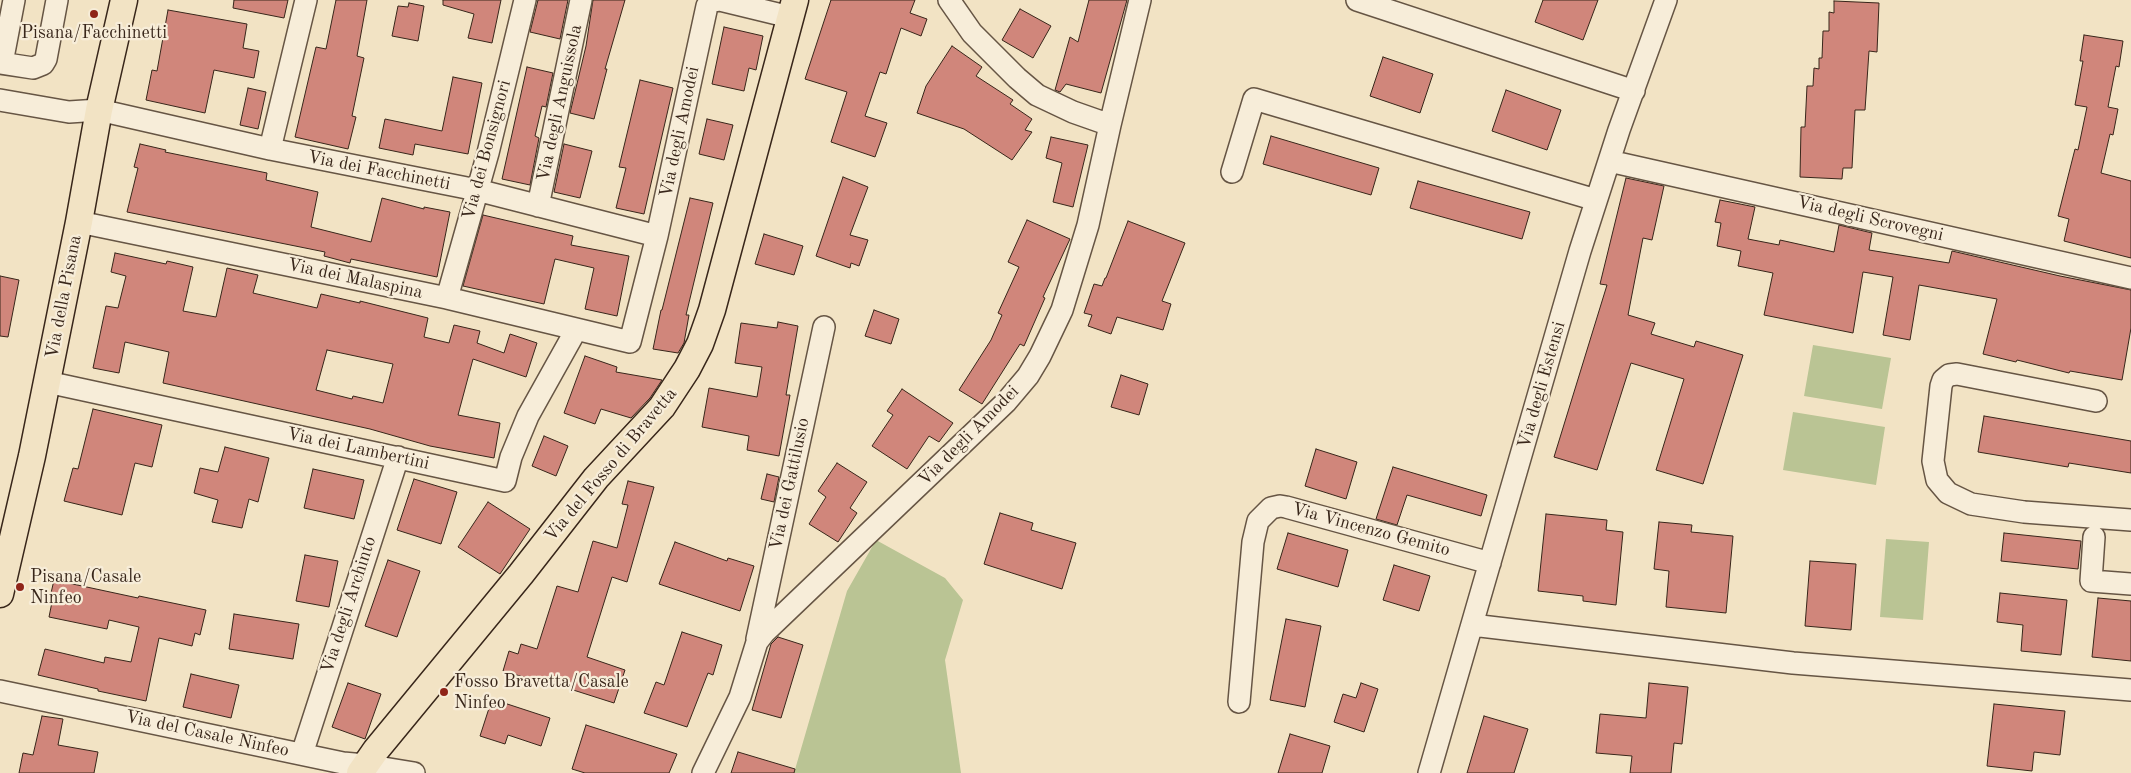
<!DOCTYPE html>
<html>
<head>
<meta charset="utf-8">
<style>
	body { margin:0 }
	canvas { display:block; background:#f2e3c4 }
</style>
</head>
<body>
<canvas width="2131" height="773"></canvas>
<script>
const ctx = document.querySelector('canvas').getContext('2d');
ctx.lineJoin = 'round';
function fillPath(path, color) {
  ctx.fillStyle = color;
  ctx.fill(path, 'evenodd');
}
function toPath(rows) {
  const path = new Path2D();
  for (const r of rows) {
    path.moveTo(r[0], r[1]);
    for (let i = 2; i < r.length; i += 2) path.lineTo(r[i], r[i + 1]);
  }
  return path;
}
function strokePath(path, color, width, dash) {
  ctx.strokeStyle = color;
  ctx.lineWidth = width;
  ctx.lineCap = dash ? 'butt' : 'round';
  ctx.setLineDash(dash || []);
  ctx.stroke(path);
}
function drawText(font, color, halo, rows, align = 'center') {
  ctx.font = font + ' "Old Standard TT",serif';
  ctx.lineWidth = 4.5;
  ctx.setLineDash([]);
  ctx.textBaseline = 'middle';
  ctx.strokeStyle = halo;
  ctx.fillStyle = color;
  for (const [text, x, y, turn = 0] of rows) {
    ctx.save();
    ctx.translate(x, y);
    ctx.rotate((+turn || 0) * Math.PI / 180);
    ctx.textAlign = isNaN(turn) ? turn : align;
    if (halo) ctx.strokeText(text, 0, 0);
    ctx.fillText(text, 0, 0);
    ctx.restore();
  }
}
const green = toPath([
	[1813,345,1891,358,1882,409,1804,396],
	[1793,412,1885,427,1876,485,1783,470],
	[1886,539,1929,542,1923,620,1880,617],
	[876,540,945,578,963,600,945,660,961,773,794,773,847,591]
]);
const building = toPath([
	[234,0,288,0,284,18,233,8,234,0],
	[336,0,367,0,357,56,364,58,352,116,356,117,348,149,295,137,316,47,326,49,336,0],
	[443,0,501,0,492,43,468,38,474,14,443,5,443,0],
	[538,0,568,0,560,39,530,32,538,0],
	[593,0,625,0,605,69,607,69,594,119,570,113,586,46,593,0],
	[831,0,915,0,910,13,927,19,921,36,901,28,886,74,880,72,865,116,887,123,875,157,831,142,847,92,805,79,831,0],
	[1089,0,1127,0,1101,93,1066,84,1060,92,1055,90,1070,37,1078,42,1089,0],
	[1543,0,1598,0,1583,40,1535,22,1543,0],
	[1834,1,1879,3,1877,52,1869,51,1865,110,1855,110,1852,168,1843,168,1842,179,1800,177,1801,127,1805,127,1807,86,1813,86,1814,68,1819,69,1819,58,1822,58,1823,31,1829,31,1829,12,1834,13,1834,1],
	[409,3,424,6,418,41,392,36,398,6,408,7,409,3],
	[1020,9,1051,26,1033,58,1002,40,1020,9],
	[168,10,247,24,243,48,259,51,254,78,214,70,205,113,146,100,152,70,157,71,168,10],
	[724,27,763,36,756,70,749,68,744,91,712,84,724,27],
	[2084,35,2123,41,2119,67,2116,66,2108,107,2118,109,2113,135,2110,134,2101,173,2131,181,2131,258,2064,241,2069,219,2058,216,2075,149,2078,150,2087,107,2075,105,2083,61,2080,61,2084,35],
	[952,46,982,67,976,76,1013,100,1010,104,1032,119,1025,130,1032,132,1012,160,964,129,917,113,926,86,952,46],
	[1383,57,1433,74,1420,113,1370,96,1383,57],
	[527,67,553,73,546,107,542,106,535,136,539,138,530,185,502,179,527,67],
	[453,77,482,83,468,154,415,144,413,155,379,148,385,119,442,131,453,77],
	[640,80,673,88,644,214,616,208,626,168,619,167,640,80],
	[248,88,266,92,258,129,240,125,248,88],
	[1506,90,1561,110,1547,150,1492,131,1506,90],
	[707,119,733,125,724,160,699,154,707,119],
	[1271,136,1379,168,1371,195,1263,164,1271,136],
	[1051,137,1088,145,1073,207,1053,202,1062,163,1046,158,1051,137],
	[140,144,166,150,165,152,267,173,266,180,318,192,311,227,371,242,382,198,424,209,424,207,450,212,437,277,351,259,350,263,324,256,325,252,127,212,138,168,134,167,140,144],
	[564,144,592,151,580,198,554,192,564,144],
	[843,177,868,187,850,235,868,240,859,266,851,263,850,268,816,256,843,177],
	[1626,178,1664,186,1652,240,1643,238,1628,315,1655,323,1651,334,1694,347,1696,341,1743,355,1703,484,1656,470,1684,379,1631,363,1597,470,1554,457,1607,285,1600,284,1626,178],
	[1418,181,1530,212,1522,239,1410,208,1418,181],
	[690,198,713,203,686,315,689,315,684,343,678,353,653,349,661,310,662,310,690,198],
	[1720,200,1755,207,1748,239,1779,245,1780,240,1834,252,1839,225,1872,233,1869,250,1949,263,1952,251,2060,276,2131,290,2131,328,2122,380,2070,371,2069,373,2017,360,2016,362,1983,354,1997,299,1919,285,1910,340,1883,335,1893,277,1863,272,1853,333,1764,315,1773,273,1738,266,1741,251,1717,246,1721,223,1715,222,1720,200],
	[483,215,573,236,571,245,629,256,617,316,585,309,594,268,555,259,544,304,463,286,483,215],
	[1027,220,1070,239,1043,297,1045,298,1024,346,1020,344,982,404,959,390,991,340,1002,315,998,313,1019,267,1008,262,1027,220],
	[1128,221,1185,243,1162,301,1171,304,1163,330,1117,317,1111,334,1088,326,1092,315,1084,313,1094,284,1102,286,1105,278,1106,278,1128,221],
	[764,234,803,246,794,275,755,264,764,234],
	[115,253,166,264,167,261,193,267,183,311,216,317,227,268,258,275,253,293,317,308,321,294,360,303,360,301,428,318,424,337,449,343,454,325,480,331,477,343,504,353,510,334,537,343,526,377,473,359,458,415,500,423,494,458,430,446,370,429,163,383,169,352,125,342,119,373,93,368,106,306,118,308,126,276,111,272,115,253],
	[327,350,393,364,383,403,353,396,352,399,316,390,327,350],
	[0,276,19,280,8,337,0,336,0,276],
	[874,310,899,319,891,344,865,336,874,310],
	[778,322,798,326,786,395,790,395,779,456,747,450,749,436,702,427,709,388,757,397,762,367,735,363,741,323,777,328,778,322],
	[585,356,617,367,616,372,662,380,650,398,631,418,601,409,595,424,564,413,585,356],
	[1121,375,1148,384,1139,415,1111,407,1121,375],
	[902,389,953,423,939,442,929,436,907,469,872,446,893,415,887,411,902,389],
	[93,409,162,425,152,467,135,463,122,515,64,501,73,468,78,469,93,409],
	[1984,416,2131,441,2131,473,2069,463,2068,467,1978,452,1984,416],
	[544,436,568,446,556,476,532,466,544,436],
	[225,447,269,458,258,502,249,499,242,528,212,522,218,500,194,493,200,468,218,472,225,447],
	[1316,449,1357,462,1346,499,1305,486,1316,449],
	[837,463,867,482,850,508,857,513,838,542,809,524,826,497,818,491,837,463],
	[1393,467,1487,495,1481,516,1407,495,1397,525,1376,519,1393,467],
	[313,469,364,480,354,519,304,508,313,469],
	[767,474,779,477,774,502,761,499,767,474],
	[414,479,457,492,441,544,397,530,414,479],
	[628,481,654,487,627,582,612,577,587,657,625,670,614,703,545,681,544,683,503,671,509,651,518,654,521,644,537,649,557,586,578,592,593,541,617,548,628,505,622,504,628,481],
	[488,502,530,529,500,574,458,547,488,502],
	[1000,513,1033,523,1031,530,1076,543,1062,589,984,564,1000,513],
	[1546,514,1607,520,1606,530,1623,532,1616,605,1583,601,1583,596,1538,591,1546,514],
	[1659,522,1692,525,1691,532,1733,536,1726,613,1666,607,1669,571,1654,569,1659,522],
	[1288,533,1348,550,1338,587,1277,569,1288,533],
	[2004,533,2081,541,2078,569,2001,561,2004,533],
	[675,542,727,561,728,558,754,566,740,611,659,584,675,542],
	[305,555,338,561,329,607,296,601,305,555],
	[388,560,420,571,397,637,365,626,388,560],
	[1810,561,1856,564,1851,630,1805,626,1810,561],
	[1394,565,1430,576,1419,611,1383,600,1394,565],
	[54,580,138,598,139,596,206,610,200,635,195,633,192,646,159,638,146,701,98,691,98,689,38,675,45,649,104,663,105,657,131,662,139,627,109,620,107,629,49,617,52,602,49,602,54,580],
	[2000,593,2067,600,2061,655,2021,651,2023,625,1997,622,2000,593],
	[2098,598,2131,601,2131,661,2092,657,2098,598],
	[234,614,299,624,293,659,229,649,234,614],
	[1286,619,1321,626,1305,707,1270,700,1286,619],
	[682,632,722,645,713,675,708,673,687,727,644,713,656,682,664,685,682,632],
	[778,637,803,645,781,718,752,710,771,644,778,637],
	[191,674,239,685,231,718,183,707,191,674],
	[348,683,381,694,365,739,332,727,348,683],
	[1361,683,1378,689,1364,732,1334,722,1343,694,1356,698,1361,683],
	[1649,683,1688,687,1682,744,1674,743,1671,773,1630,773,1632,756,1596,753,1600,714,1646,718,1649,683],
	[492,699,550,718,541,746,508,735,505,744,480,736,492,699],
	[1994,704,2065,711,2060,755,2034,752,2032,771,1987,766,1994,704],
	[42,716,63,719,58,745,98,752,94,773,19,773,23,753,33,755,42,716],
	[1484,716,1528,729,1514,773,1467,773,1484,716],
	[586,725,677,754,669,773,585,773,572,769,586,725],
	[1290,734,1330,746,1322,773,1278,773,1290,734],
	[738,752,795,769,794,773,731,773,738,752]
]);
const minor = toPath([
	[949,0,972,33,1017,78,1037,95,1073,112,1110,125],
	[1357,0,1634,91],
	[0,63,33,68,43,64,46,59,57,0],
	[2,63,14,0],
	[0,100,69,112,99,110,270,149,477,190,657,236],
	[270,149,306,0],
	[1609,161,2131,278],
	[1232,172,1254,99,1596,200],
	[538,206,581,0],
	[79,222,447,298,630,342,657,236,707,6,712,1,720,0,790,17],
	[447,298,488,153,525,0],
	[47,382,505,481,511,457,528,416,576,330],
	[2096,401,1957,374,1949,375,1943,380,1941,386,1933,461,1937,480,1948,493,1971,504,2024,512,2131,520],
	[2094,537,2091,581,2131,584],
	[1472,625,1793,663,2131,690],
	[757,639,824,327],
	[0,691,343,763,365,765,414,773],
	[1239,702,1253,542,1258,521,1271,508,1280,506,1286,507,1490,563],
	[302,754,398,457],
	[703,773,740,697,757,642,764,633,1006,402,1028,376,1040,356,1062,310,1088,225,1110,125,1140,0],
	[1429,773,1580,251,1619,130,1666,0]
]);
const major = toPath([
	[0,594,32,456,79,222,99,110,124,0],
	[360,773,376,750,521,574,596,478,662,407,687,369,700,344,712,310,795,0]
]);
const markers = [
	[94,14,5,"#8f2418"],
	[20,587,5,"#8f2418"],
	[444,692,5,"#8f2418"]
];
const poiNames = [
	["Pisana/Facchinetti",94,33,"center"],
	["Pisana/Casale",30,577],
	["Ninfeo",30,598],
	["Fosso Bravetta/Casale",454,682],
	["Ninfeo",454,703]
];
const streetNames = [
	["Via degli Anguissola",560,103,-78],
	["Via degli Amodei",680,132,-78],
	["Via dei Bonsignori",487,150,-75],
	["Via dei Facchinetti",379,171,11],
	["Via degli Scrovegni",1870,219,13],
	["Via dei Malaspina",355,279,12],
	["Via della Pisana",64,297,-79],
	["Via degli Estensi",1542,385,-74],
	["Via degli Amodei",969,436,-45],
	["Via dei Lambertini",358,449,12],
	["Via del Fosso di Bravetta",611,465,-50],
	["Via dei Gattilusio",790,484,-78],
	["Via Vincenzo Gemito",1371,530,15],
	["Via degli Archinto",349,605,-72],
	["Via del Casale Ninfeo",207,734,12]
];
fillPath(green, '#bac494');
fillPath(building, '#d0867b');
strokePath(building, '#38261a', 1);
strokePath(minor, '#654', 24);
strokePath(major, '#38261a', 29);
strokePath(minor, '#f7edd9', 21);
strokePath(major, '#f2e3c4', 26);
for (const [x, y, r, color] of markers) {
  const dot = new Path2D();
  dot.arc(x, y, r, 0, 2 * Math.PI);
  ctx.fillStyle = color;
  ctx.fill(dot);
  strokePath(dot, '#f7edd9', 2);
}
drawText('18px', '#38261a', '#f7edd9', poiNames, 'left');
drawText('18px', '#38261a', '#f7edd9', streetNames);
</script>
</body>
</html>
